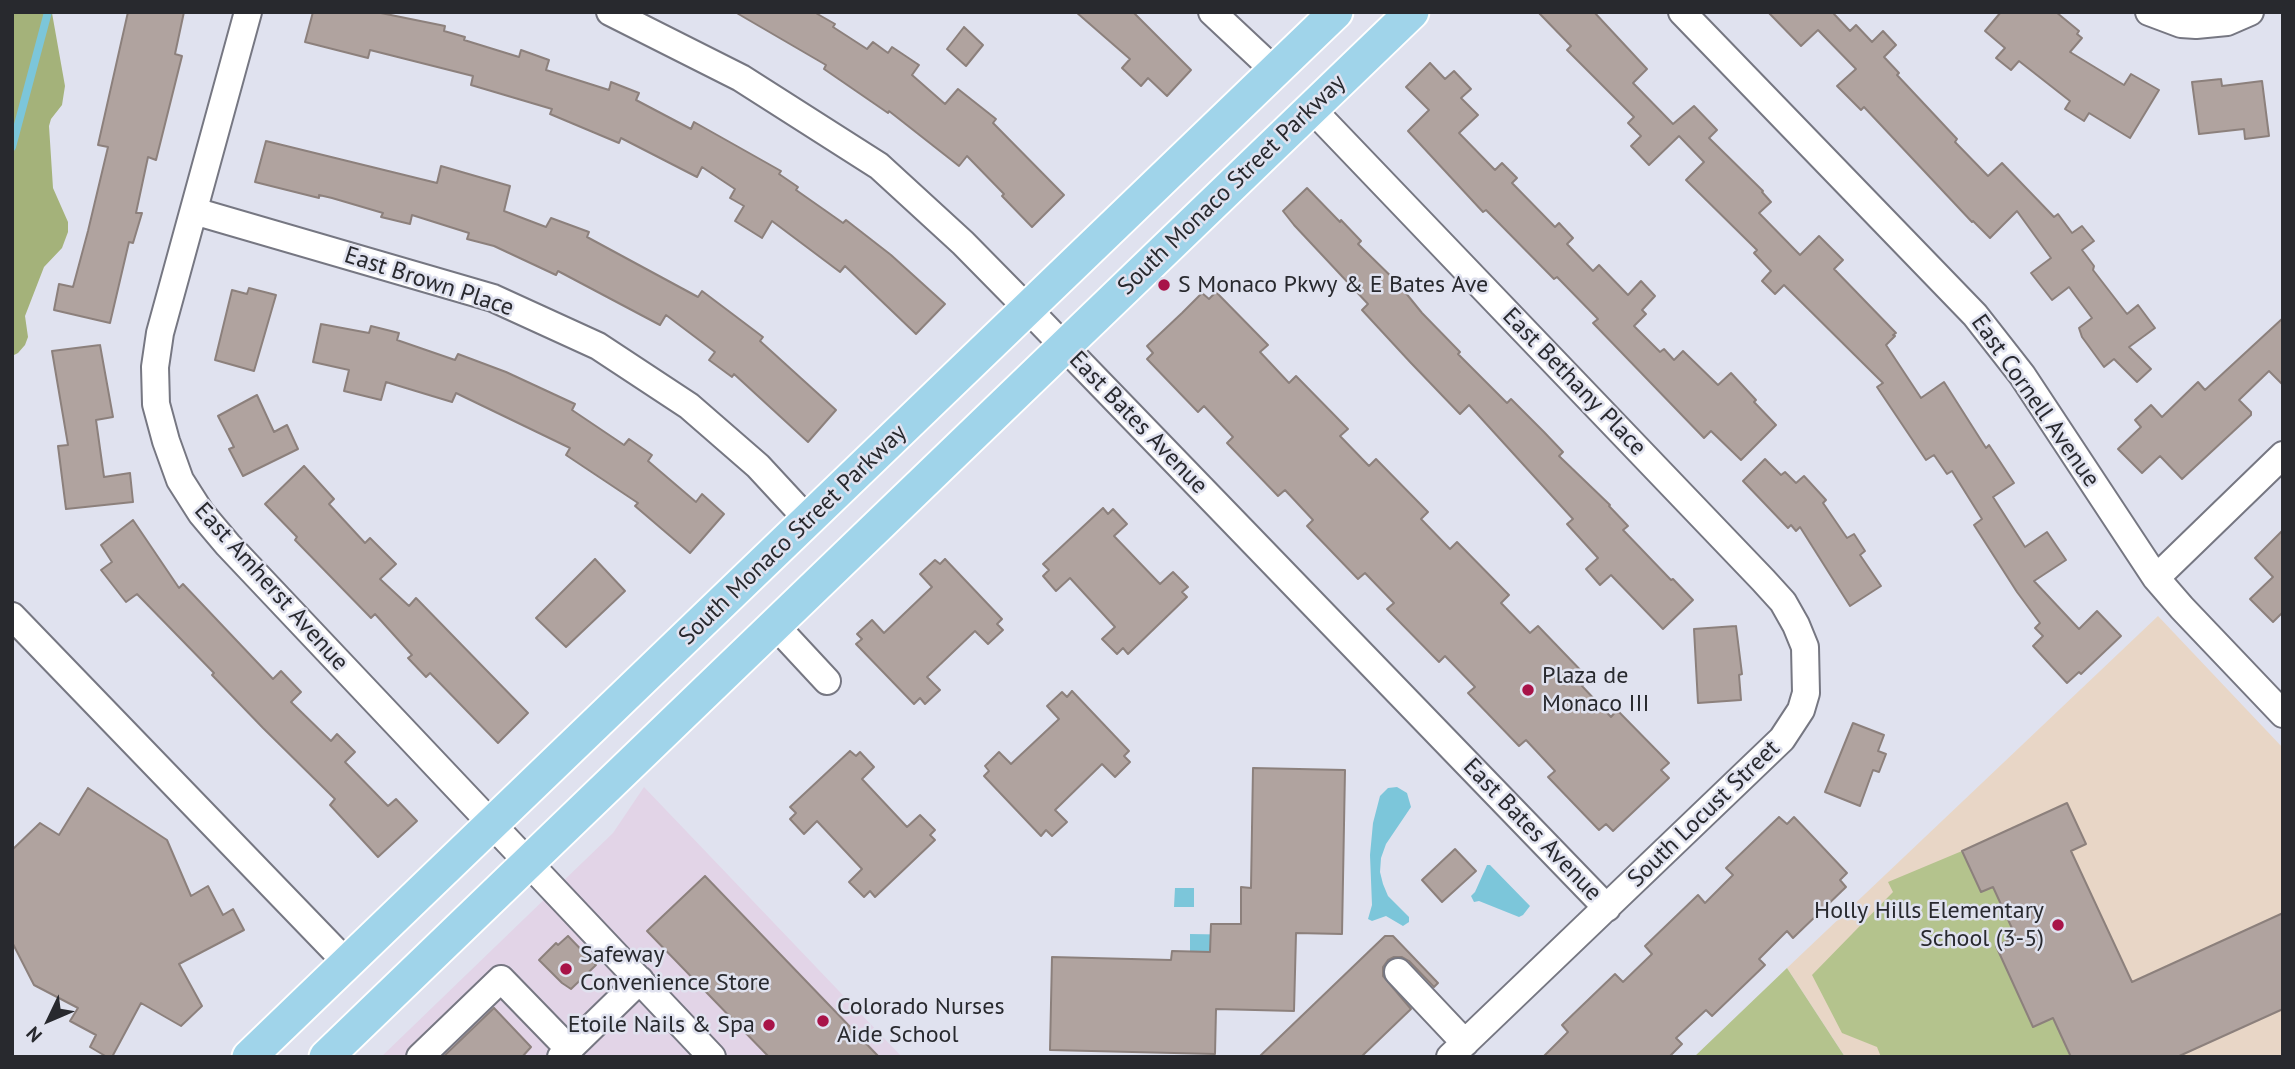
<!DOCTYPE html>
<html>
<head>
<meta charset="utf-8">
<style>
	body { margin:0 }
	#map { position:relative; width:2295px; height:1069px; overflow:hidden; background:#e0e2ef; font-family:"PT Sans",sans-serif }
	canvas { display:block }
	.frame { position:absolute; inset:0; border:14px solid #28292e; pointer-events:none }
	.north { position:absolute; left:14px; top:985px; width:70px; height:70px; -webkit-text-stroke:5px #e0e2ef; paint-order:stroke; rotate:226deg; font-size:19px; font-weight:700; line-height:28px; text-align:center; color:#28292e }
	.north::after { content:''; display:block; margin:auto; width:24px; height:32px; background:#28292e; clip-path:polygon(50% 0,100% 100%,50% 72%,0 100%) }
</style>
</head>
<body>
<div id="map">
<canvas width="2295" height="1069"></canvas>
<div class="frame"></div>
<div class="north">N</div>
</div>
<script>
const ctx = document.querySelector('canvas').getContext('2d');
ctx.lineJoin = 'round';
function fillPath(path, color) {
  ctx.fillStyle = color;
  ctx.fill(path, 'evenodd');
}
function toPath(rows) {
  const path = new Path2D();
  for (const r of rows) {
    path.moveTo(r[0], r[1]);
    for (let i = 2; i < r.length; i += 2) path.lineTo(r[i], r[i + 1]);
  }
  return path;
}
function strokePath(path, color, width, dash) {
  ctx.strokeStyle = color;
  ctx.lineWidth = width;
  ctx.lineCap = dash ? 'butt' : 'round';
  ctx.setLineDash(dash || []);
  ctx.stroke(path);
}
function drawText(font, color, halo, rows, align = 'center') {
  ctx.font = font + ' "PT Sans",sans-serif';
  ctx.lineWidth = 5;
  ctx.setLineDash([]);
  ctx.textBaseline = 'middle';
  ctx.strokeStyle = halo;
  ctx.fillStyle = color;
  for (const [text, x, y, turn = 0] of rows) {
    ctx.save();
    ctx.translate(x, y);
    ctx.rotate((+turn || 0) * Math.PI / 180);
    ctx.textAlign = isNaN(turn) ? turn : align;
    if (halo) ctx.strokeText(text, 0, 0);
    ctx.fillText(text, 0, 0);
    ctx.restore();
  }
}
const commercial = toPath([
	[644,787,902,1057,381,1057,613,833]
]);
const education = toPath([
	[2158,616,2283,748,2283,1057,1845,1057,1787,968]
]);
const green = toPath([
	[1962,851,1981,892,1993,887,2016,937,1996,946,2033,1027,2053,1018,2071,1057,1881,1057,1877,1047,1842,1033,1812,975,1893,892,1888,882],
	[1787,968,1845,1057,1694,1057]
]);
const forest = toPath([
	[12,12,52,13,65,86,62,105,51,119,49,126,53,188,68,222,68,232,62,248,44,267,25,316,28,337,25,345,18,353,12,356]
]);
const water = toPath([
	[1397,787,1407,793,1411,807,1386,844,1381,858,1380,872,1383,884,1388,896,1409,917,1409,922,1403,926,1386,916,1372,921,1368,919,1372,905,1370,855,1373,823,1380,796,1388,788],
	[1487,865,1490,865,1530,906,1523,915,1519,917,1479,901,1474,902,1471,896,1475,892],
	[1175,888,1194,888,1194,907,1174,907],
	[1190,934,1247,935,1247,957,1190,956]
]);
const stream = toPath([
	[12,147,48,12]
]);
const building = toPath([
	[128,12,184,12,175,54,182,56,156,160,148,157,136,213,142,213,133,243,129,242,110,323,54,310,59,284,73,287,88,231,108,147,98,145,128,12],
	[313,12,376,12,445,26,444,31,465,37,464,40,519,57,521,50,549,60,546,70,609,90,611,82,639,93,636,100,691,129,694,122,781,171,779,174,798,187,796,190,843,223,846,220,891,255,945,304,916,334,845,266,840,272,772,221,762,238,735,221,744,206,730,198,735,189,702,167,697,177,621,138,619,143,550,114,552,109,471,85,473,76,370,50,368,58,305,42,313,12],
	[735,12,814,12,835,24,833,27,867,49,873,42,888,53,892,47,919,65,912,75,945,104,958,89,996,119,993,123,1064,195,1032,227,1002,196,1004,194,967,156,959,166,889,111,888,113,824,69,826,65,735,12],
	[1076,12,1133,12,1191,70,1167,96,1148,78,1141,86,1122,68,1130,59,1076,12],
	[1538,12,1594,12,1647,69,1633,83,1673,124,1694,106,1717,130,1709,138,1763,191,1762,192,1771,202,1759,213,1800,255,1819,236,1843,260,1834,269,1896,333,1893,335,1895,336,1886,345,1921,398,1944,382,1986,448,1989,445,2014,483,1993,497,2025,547,2047,532,2066,560,2034,581,2079,629,2097,611,2121,636,2081,674,2079,672,2067,683,2033,646,2043,636,2035,628,2040,623,2017,592,1974,525,1982,519,1952,471,1947,474,1934,455,1926,460,1877,387,1883,383,1784,285,1775,294,1762,281,1771,271,1754,253,1757,250,1686,180,1704,162,1679,136,1649,165,1631,146,1641,136,1628,123,1634,117,1567,50,1571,46,1538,12],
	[1768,12,1836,12,1834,14,1850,31,1856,25,1872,42,1883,31,1896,45,1884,57,1899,73,1897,75,1957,139,1955,142,1988,176,2002,163,2054,217,2058,214,2072,233,2082,226,2094,241,2082,250,2094,266,2093,270,2127,314,2138,305,2155,328,2129,347,2151,369,2137,382,2114,359,2104,367,2082,337,2079,328,2092,318,2069,287,2052,300,2031,273,2051,258,2017,211,1990,238,1973,221,1972,222,1864,107,1861,110,1837,86,1856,69,1818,30,1801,46,1768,12],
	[2001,12,2056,12,2079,31,2077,34,2082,38,2070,52,2124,85,2131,74,2159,90,2130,138,2089,113,2084,121,2065,109,2070,101,2019,61,2011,70,1996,58,2005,48,1985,31,2001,12],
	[964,27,983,45,966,66,947,49,964,27],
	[1430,63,1445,79,1454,71,1471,89,1461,98,1478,115,1459,133,1495,170,1502,163,1517,178,1512,183,1555,227,1559,223,1573,238,1567,244,1593,271,1599,265,1628,295,1641,281,1655,296,1642,310,1646,314,1634,326,1660,352,1664,349,1674,360,1683,351,1718,385,1731,373,1756,400,1754,402,1776,425,1741,460,1711,431,1704,438,1593,323,1598,319,1557,277,1554,279,1486,210,1483,212,1408,131,1429,110,1406,87,1430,63],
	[2221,79,2222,86,2262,81,2269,136,2245,139,2244,129,2199,134,2192,82,2221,79],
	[266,141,437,183,441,166,510,186,504,211,546,227,551,218,589,232,587,237,698,297,702,291,763,337,760,341,836,410,808,442,734,374,732,377,709,360,715,352,666,315,660,325,558,271,556,275,494,246,467,239,469,233,412,215,410,224,381,217,383,213,332,198,319,195,319,198,255,182,266,141],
	[1307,188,1340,222,1341,220,1361,241,1358,244,1406,291,1405,292,1422,313,1460,352,1458,354,1507,403,1511,399,1544,432,1563,452,1559,456,1610,505,1609,506,1628,526,1623,530,1671,580,1673,579,1693,600,1663,629,1611,575,1600,585,1586,569,1598,558,1567,524,1573,519,1469,405,1460,414,1411,363,1362,310,1368,304,1294,225,1283,211,1307,188],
	[249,288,276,295,254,371,215,360,232,290,247,294,249,288],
	[1216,292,1268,345,1260,352,1289,383,1296,376,1348,429,1340,436,1369,466,1376,459,1428,512,1421,519,1450,549,1457,542,1509,595,1501,603,1530,633,1538,626,1589,679,1582,686,1611,717,1617,710,1669,763,1661,770,1669,778,1613,831,1606,824,1599,830,1548,777,1555,771,1526,740,1519,746,1468,693,1475,687,1445,656,1439,662,1387,609,1394,603,1365,573,1358,579,1307,526,1313,520,1285,490,1278,496,1227,443,1233,437,1204,406,1198,412,1147,359,1153,353,1147,346,1182,313,1202,293,1209,299,1216,292],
	[2283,318,2283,385,2269,371,2239,400,2251,412,2251,415,2182,479,2160,456,2142,473,2118,449,2141,427,2135,420,2151,405,2162,417,2198,382,2205,390,2283,318],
	[321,324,369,333,371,326,399,333,397,340,455,360,458,354,506,372,575,404,572,410,624,445,629,439,652,455,648,461,696,502,702,494,724,514,690,553,635,506,638,503,566,455,570,448,456,393,452,402,386,382,381,400,344,391,349,370,313,362,321,324],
	[100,345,113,417,96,420,104,477,130,473,133,502,66,509,58,446,68,445,52,351,100,345],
	[257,395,274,432,287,425,298,449,243,476,229,449,234,447,218,416,257,395],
	[1765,459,1781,475,1785,472,1796,483,1804,476,1826,500,1823,503,1847,538,1854,534,1865,551,1860,555,1881,586,1850,606,1800,527,1796,531,1791,525,1788,528,1743,481,1765,459],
	[304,466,334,499,329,504,365,543,370,538,396,564,380,579,409,606,416,598,528,713,498,743,430,673,426,677,408,658,412,655,375,614,371,618,295,540,297,537,265,504,304,466],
	[1103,508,1108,514,1113,509,1127,524,1114,536,1160,584,1173,572,1188,587,1182,592,1187,597,1128,654,1123,648,1117,654,1102,639,1115,627,1070,578,1056,591,1043,576,1049,570,1043,564,1103,508],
	[133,520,179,588,183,584,273,679,281,671,301,692,291,702,331,741,337,734,355,752,345,762,388,806,396,799,417,821,378,857,330,805,335,799,263,728,212,675,214,673,137,594,126,602,101,570,112,562,101,545,133,520],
	[2283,530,2283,612,2273,622,2250,599,2273,577,2255,558,2283,530],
	[595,559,625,591,566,647,536,618,595,559],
	[945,559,1002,619,997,624,1003,630,988,644,975,631,927,677,940,690,925,704,920,698,914,704,856,644,862,639,857,634,872,620,884,633,932,587,920,574,935,560,940,564,945,559],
	[1736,626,1742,674,1739,675,1741,700,1698,703,1694,629,1736,626],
	[1072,691,1129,751,1124,756,1130,762,1115,777,1102,764,1055,810,1067,822,1052,836,1046,830,1041,836,984,776,989,771,985,766,999,752,1011,764,1059,719,1047,706,1062,692,1067,697,1072,691],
	[1853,723,1884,735,1878,751,1886,754,1879,772,1873,770,1860,806,1825,792,1853,723],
	[850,751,856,756,860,752,874,767,862,779,907,827,920,815,935,830,930,835,935,840,875,897,870,891,864,897,849,882,862,869,817,821,804,834,790,819,796,813,790,807,850,751],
	[1253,768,1345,770,1342,934,1296,933,1294,1011,1216,1009,1215,1054,1050,1050,1052,957,1171,960,1172,951,1210,952,1211,924,1241,924,1241,887,1251,888,1253,768],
	[88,788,167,840,191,896,208,886,223,915,233,909,244,930,179,964,202,1006,181,1026,141,1003,112,1057,107,1057,90,1047,96,1035,70,1021,78,1008,34,985,12,942,12,850,40,823,59,835,88,788],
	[2067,803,2086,844,2071,851,2132,982,2283,913,2283,1009,2177,1057,2071,1057,2053,1018,2033,1027,1996,946,2016,937,1993,887,1981,892,1962,851,2067,803],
	[1779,817,1787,824,1794,817,1814,838,1847,873,1840,880,1846,887,1793,938,1787,931,1759,959,1765,965,1712,1016,1706,1010,1676,1038,1682,1044,1669,1057,1543,1057,1568,1032,1562,1025,1615,974,1623,982,1652,954,1645,946,1698,895,1705,903,1733,875,1726,868,1779,817],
	[1455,849,1476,871,1442,902,1422,880,1455,849],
	[705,876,879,1057,769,1057,647,931,705,876],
	[568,936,596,965,571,989,562,983,539,960,556,943,558,945,568,936],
	[1385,936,1393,936,1438,983,1434,987,1409,961,1402,957,1394,957,1388,960,1383,967,1383,976,1411,1009,1361,1057,1259,1057,1385,936],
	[494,1008,531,1047,522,1057,443,1057,494,1008]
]);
const minor = toPath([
	[248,12,160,333,155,367,156,404,166,441,180,480,201,513,228,545,712,1057],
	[610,12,741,78,879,166,963,243,1027,308,1607,908],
	[1212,12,1275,71],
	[1682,12,1975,315,2022,375,2156,578,2182,608,2283,714],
	[2149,12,2181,24,2196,25,2227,22,2250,12],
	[1312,109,1763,580,1783,602,1796,625,1805,647,1806,693,1801,710,1782,739,1450,1057],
	[194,211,493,298,598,346,689,406,758,466,808,520],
	[2156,578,2283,455],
	[12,616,347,963],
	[774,624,827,681],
	[1398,972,1465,1043],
	[420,1057,501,979,569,1049],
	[561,1057,640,980]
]);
const major = toPath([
	[249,1057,1336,12],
	[326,1057,1412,12]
]);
const markers = [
	[1164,285,7,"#a81348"],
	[1528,690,7,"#a81348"],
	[2058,925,7,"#a81348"],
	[566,969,7,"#a81348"],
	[823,1021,7,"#a81348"],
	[769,1025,7,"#a81348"]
];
const streetNames = [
	["South Monaco Street Parkway",1232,185,-44],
	["East Brown Place",429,282,18],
	["East Bethany Place",1574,382,46],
	["East Cornell Avenue",2035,401,55],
	["East Bates Avenue",1138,423,46],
	["South Monaco Street Parkway",793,535,-44],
	["East Amherst Avenue",271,587,48],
	["South Locust Street",1704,814,-44],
	["East Bates Avenue",1532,830,46]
];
const poiNames = [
	["S Monaco Pkwy & E Bates Ave",1178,285],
	["Plaza de",1542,676],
	["Monaco III",1542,704],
	["Holly Hills Elementary",2044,911,"right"],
	["School (3-5)",2044,939,"right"],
	["Safeway",580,955],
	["Convenience Store",580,983],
	["Colorado Nurses",837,1007],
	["Aide School",837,1035],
	["Etoile Nails & Spa",755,1025,"right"]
];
fillPath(commercial, '#e2d4e7');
fillPath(education, '#e8d6c6');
fillPath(green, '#b4c38d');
fillPath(forest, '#a4b27a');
fillPath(water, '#7cc6da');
strokePath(stream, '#7cc6da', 8);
fillPath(building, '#b0a39f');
strokePath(building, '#8c807c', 2);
strokePath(minor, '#767782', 30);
strokePath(major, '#fff', 37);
strokePath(minor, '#fff', 26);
strokePath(major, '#a0d4ea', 33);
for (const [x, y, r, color] of markers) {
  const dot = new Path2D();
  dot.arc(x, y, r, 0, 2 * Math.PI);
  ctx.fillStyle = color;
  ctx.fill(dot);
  strokePath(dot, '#e0e2ef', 2.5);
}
drawText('24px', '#28292e', '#e0e2ef', streetNames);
drawText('24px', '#28292e', '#e0e2ef', poiNames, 'left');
</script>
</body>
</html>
